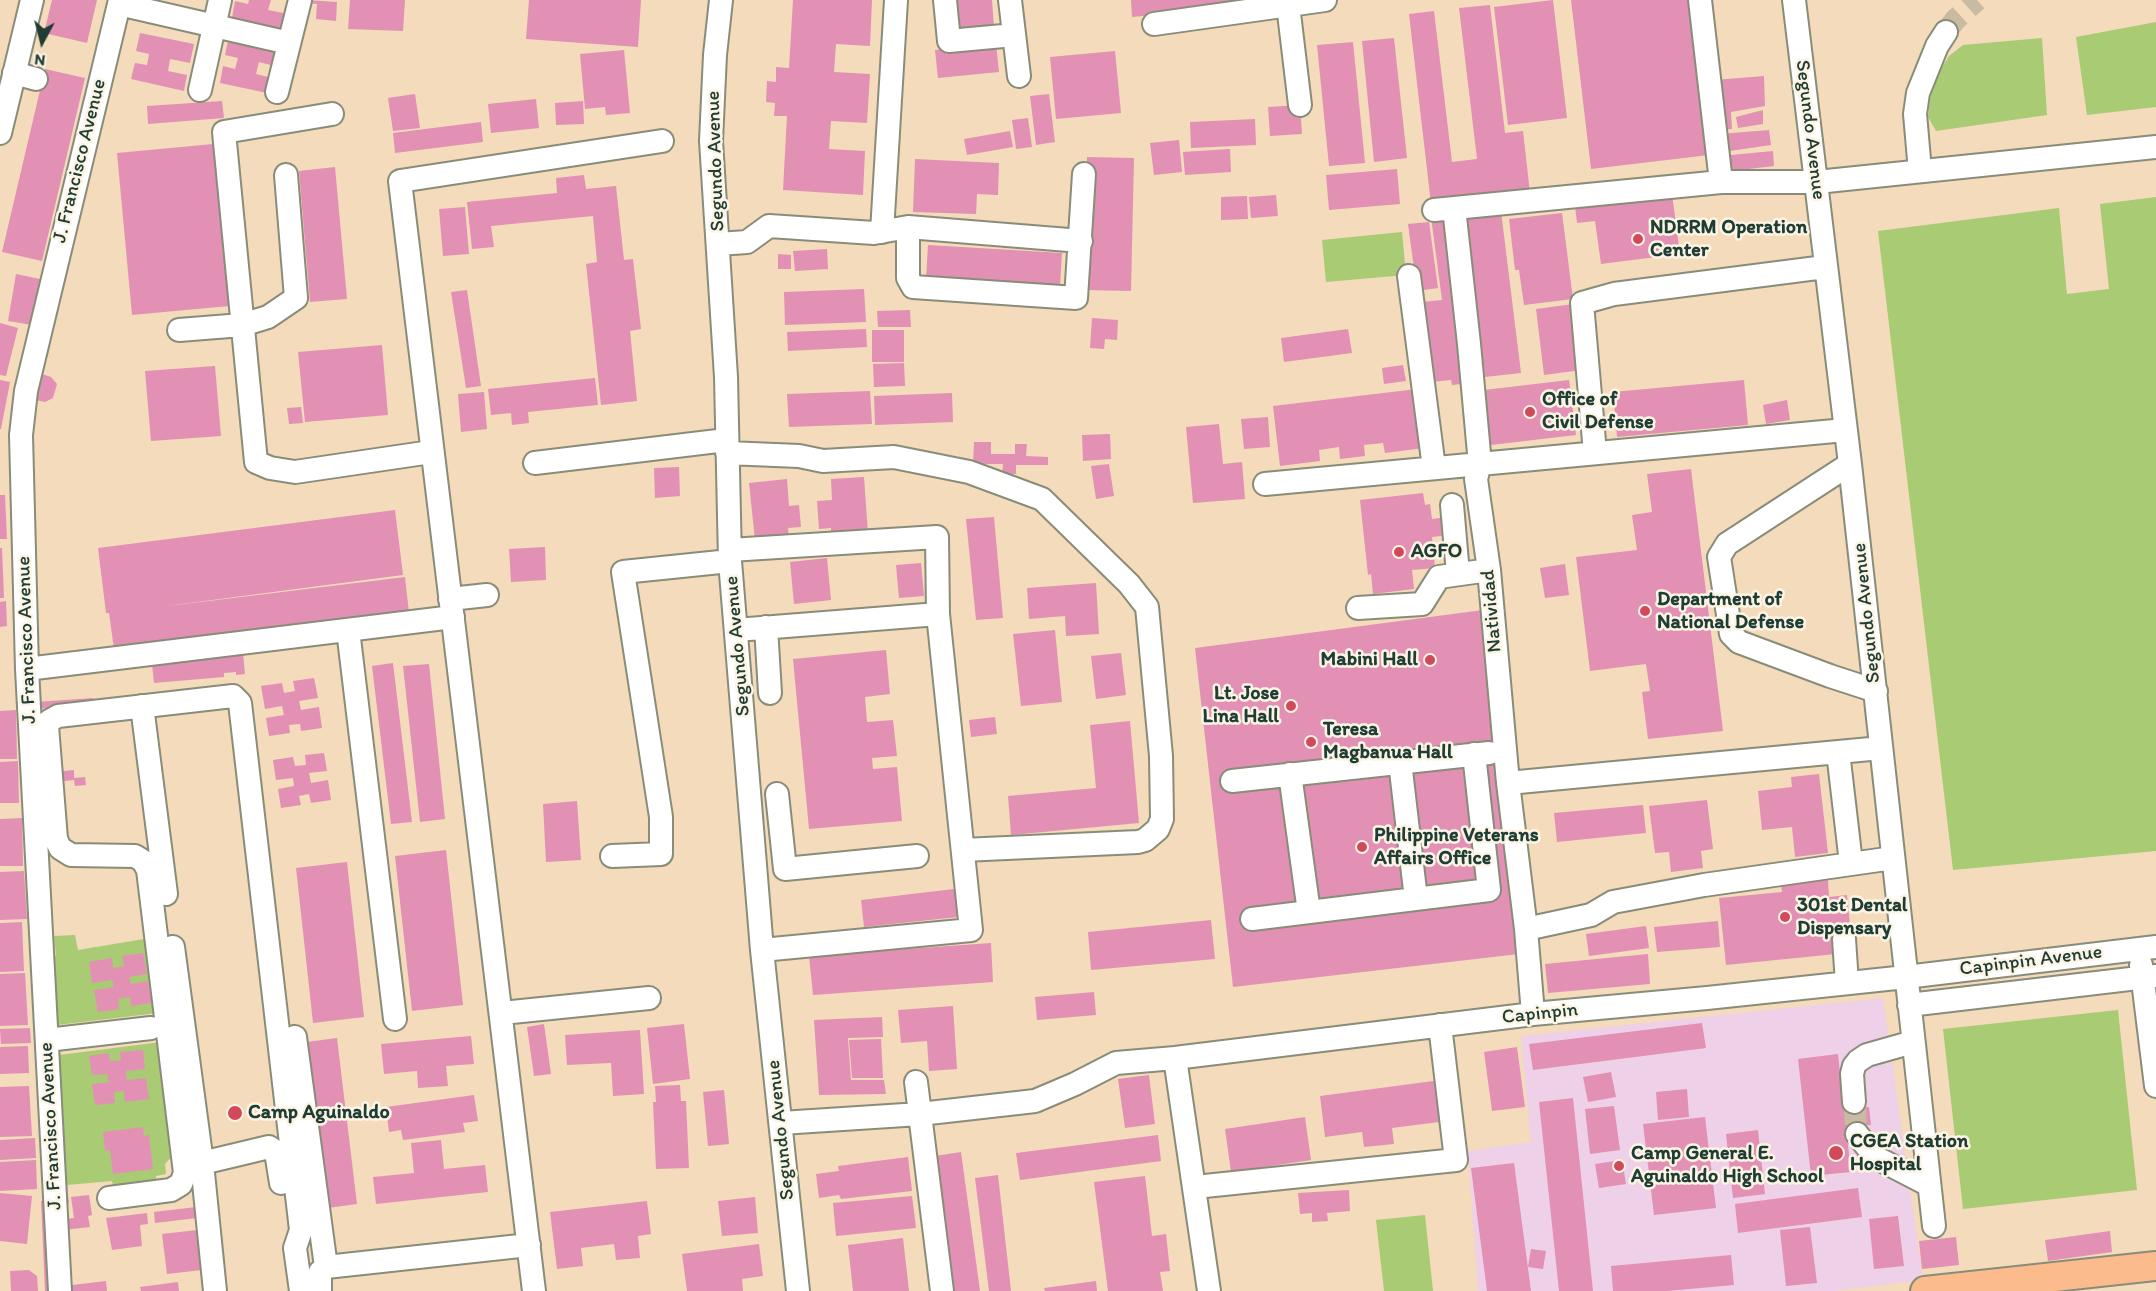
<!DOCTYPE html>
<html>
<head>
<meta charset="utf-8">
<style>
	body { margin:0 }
	#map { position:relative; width:2156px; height:1291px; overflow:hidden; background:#f3dbbc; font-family:Itim,sans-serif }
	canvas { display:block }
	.north { position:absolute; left:12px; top:12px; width:60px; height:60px; -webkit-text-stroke:4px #fcf5e5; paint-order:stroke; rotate:187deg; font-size:16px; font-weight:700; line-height:24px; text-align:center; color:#1f3d34 }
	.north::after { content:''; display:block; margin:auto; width:21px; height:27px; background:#1f3d34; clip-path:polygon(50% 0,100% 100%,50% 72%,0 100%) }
</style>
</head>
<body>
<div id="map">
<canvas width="2156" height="1291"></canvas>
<div class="north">N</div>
</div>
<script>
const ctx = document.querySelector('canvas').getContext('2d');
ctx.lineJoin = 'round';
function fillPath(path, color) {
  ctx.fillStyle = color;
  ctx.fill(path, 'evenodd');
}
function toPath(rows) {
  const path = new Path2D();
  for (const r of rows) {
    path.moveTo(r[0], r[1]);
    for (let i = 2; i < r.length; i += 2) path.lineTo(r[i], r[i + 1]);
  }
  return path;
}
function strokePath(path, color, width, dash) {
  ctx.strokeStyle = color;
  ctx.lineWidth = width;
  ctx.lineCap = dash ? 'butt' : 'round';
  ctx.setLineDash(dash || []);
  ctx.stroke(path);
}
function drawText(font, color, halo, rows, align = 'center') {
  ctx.font = font + ' Itim,sans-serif';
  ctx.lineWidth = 5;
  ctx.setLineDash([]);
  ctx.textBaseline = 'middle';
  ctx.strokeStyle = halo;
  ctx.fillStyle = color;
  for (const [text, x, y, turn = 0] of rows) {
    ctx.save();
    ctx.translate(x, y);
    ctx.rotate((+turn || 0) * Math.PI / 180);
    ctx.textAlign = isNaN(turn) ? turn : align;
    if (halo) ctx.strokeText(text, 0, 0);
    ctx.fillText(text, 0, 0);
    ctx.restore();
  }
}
const built = toPath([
	[1883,998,1923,1280,1833,1291,1478,1291,1468,1151,1531,1142,1521,1036]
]);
const green = toPath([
	[2156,22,2156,107,2087,115,2076,37],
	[2042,38,2047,115,1936,131,1928,117,1932,84,1949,56,1963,45],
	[2156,197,2156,851,1953,870,1878,231,2059,208,2067,294,2109,289,2100,204],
	[1402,232,1406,275,1326,282,1322,240],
	[75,935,78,950,150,938,158,1013,57,1025,51,957,56,956,54,936],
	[2118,1010,2137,1190,1963,1209,1943,1029],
	[161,1042,174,1154,165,1164,166,1174,156,1176,156,1181,113,1186,112,1181,67,1185,59,1055],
	[1425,1215,1433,1291,1384,1291,1376,1220]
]);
const building = toPath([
	[52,0,97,0,87,43,44,33],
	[249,0,271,0,268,10,288,14,285,30,232,18,235,1,248,4],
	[306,0,337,2,336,21,316,19,317,4,306,3],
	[350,0,405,0,403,31,348,29],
	[529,0,641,0,638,47,526,39],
	[793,0,872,0,870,46,836,44,834,72,870,74,867,123,831,121,829,149,865,151,863,195,783,190,787,116,774,116,775,103,766,102,767,81,776,82,776,67,789,68],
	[957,0,992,0,994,27,960,30],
	[1131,0,1251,0,1251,6,1132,17],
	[1553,0,1567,118,1508,125,1494,7],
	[1571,0,1691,0,1709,155,1591,169],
	[1490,5,1505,133,1523,131,1530,193,1431,204,1409,14,1434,11,1452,162,1477,159,1459,8],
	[140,33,194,44,190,63,170,59,168,71,187,75,184,91,131,79,135,63,147,65,149,54,136,51],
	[229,36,283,48,278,67,259,62,256,74,276,79,272,94,220,83,223,66,235,69,238,58,225,55],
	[1394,38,1407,158,1374,162,1362,41],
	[1353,42,1365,163,1329,166,1317,45],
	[996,44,999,72,938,78,935,50],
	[624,50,630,113,606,115,605,107,585,109,580,54],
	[1115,51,1121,113,1056,119,1050,57],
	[45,69,85,78,42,261,2,252],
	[1764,76,1765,106,1731,112,1732,129,1719,130,1714,80],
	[415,94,420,128,393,131,388,98],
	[1049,94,1055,142,1036,145,1030,96],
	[536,99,539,128,491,133,488,104],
	[222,101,224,118,148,124,147,106],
	[583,101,584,124,556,125,555,103],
	[1300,105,1302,134,1270,136,1268,107],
	[1763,110,1763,124,1738,128,1736,117],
	[1028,118,1032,147,1016,149,1012,120],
	[1255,119,1256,145,1191,148,1190,122],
	[481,122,483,142,395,153,393,133],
	[1769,130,1771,145,1723,152,1720,134],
	[1010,131,1013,147,967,155,964,139],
	[1179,140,1182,172,1154,175,1150,143],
	[213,144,229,306,132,315,117,153],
	[1230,149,1231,172,1185,175,1183,152],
	[1773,151,1774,166,1723,172,1721,156],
	[1087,157,1134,158,1131,291,1083,290],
	[915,159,999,163,998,195,977,194,976,214,913,212],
	[335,167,347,299,310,302,299,171],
	[1397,169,1400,204,1329,210,1326,175],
	[584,175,586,189,616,186,624,260,633,259,641,329,630,331,637,401,601,405,586,264,597,262,593,216,491,226,494,247,472,249,467,202,557,193,556,178],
	[1672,194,1680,254,1601,264,1595,221,1577,223,1575,206],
	[1276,195,1278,216,1251,218,1249,197],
	[1247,196,1248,219,1221,220,1221,197],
	[465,207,469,254,443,256,439,209],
	[1501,211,1521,373,1485,377,1465,215],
	[1562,213,1573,299,1524,305,1519,270,1515,270,1509,219],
	[1449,215,1470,383,1452,385,1451,380,1431,382,1422,302,1442,300,1431,217],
	[1429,222,1438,288,1417,291,1408,224],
	[928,245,1062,253,1060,287,926,279],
	[827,249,828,269,795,271,793,251],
	[778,254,791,255,791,269,778,269],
	[16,274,40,279,32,325,8,321],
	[864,289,866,322,785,325,784,292],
	[467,290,481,386,466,388,451,292],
	[1573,304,1582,370,1544,375,1536,309],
	[910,310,911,327,878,327,877,311],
	[1092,318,1118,320,1117,340,1105,339,1104,349,1090,348],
	[0,323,18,328,6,376,0,375],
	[866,329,867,347,788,351,787,332],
	[1348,329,1352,353,1284,362,1281,338],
	[872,330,904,330,904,362,872,362],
	[382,345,388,415,305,422,298,352],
	[904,363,905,386,874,387,873,364],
	[1403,365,1406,381,1384,384,1382,368],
	[215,366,221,436,151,441,145,371],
	[42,374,51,377,57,384,53,398,45,402,36,400,33,397,37,375],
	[595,378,598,405,528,412,529,423,512,425,511,413,491,415,488,389],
	[0,380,10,382,1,429,0,429],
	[1569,380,1576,435,1491,445,1484,390],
	[1744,380,1748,425,1617,437,1613,392],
	[1417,389,1424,448,1385,453,1383,443,1364,445,1365,456,1340,459,1339,447,1319,450,1320,461,1280,466,1273,406],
	[870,391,872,424,789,427,787,394],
	[484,392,487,429,461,432,458,394],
	[952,393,953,422,875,425,874,396],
	[1787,400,1790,420,1766,424,1763,405],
	[301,407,303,423,289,424,287,408],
	[1268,417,1270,447,1244,449,1241,419],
	[1219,424,1223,464,1242,462,1245,499,1193,503,1186,427],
	[1110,434,1111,459,1083,461,1082,435],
	[974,442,991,442,991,454,1015,454,1015,444,1027,444,1026,456,1048,457,1048,465,1016,465,1016,474,1002,474,1003,464,973,464],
	[1109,464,1114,496,1096,499,1091,466],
	[679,467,680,496,655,498,654,468],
	[1691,469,1723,731,1648,739,1642,692,1650,691,1646,664,1590,671,1576,557,1637,550,1632,515,1652,512,1647,474],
	[864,477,868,534,831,536,831,528,819,529,817,501,832,500,831,479],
	[787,479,789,506,799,505,801,527,788,528,789,537,755,540,749,483],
	[1423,493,1425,505,1430,504,1432,519,1447,517,1449,535,1432,537,1435,568,1412,570,1414,589,1373,594,1371,574,1368,575,1360,500],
	[0,495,5,495,7,539,0,539],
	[395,510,403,575,159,607,405,577,409,613,114,649,109,613,106,613,98,548],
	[994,517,1003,618,976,620,966,519],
	[545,547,546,580,511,582,509,549],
	[0,548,2,548,4,598,0,598],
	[827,558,831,600,794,604,790,562],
	[921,563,924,596,899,598,896,565],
	[1565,564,1569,595,1545,598,1540,568],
	[1096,583,1099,634,1066,636,1065,616,1029,619,1027,588],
	[6,601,7,626,0,627,0,602],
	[1483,610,1519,954,1233,987,1195,648],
	[1055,630,1062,702,1021,706,1013,634],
	[886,650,890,694,865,697,867,722,893,720,897,756,872,758,873,769,897,767,902,821,809,829,793,659],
	[243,653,245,674,236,675,236,672,224,673,224,677,154,683,152,664],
	[1121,653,1126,695,1096,699,1091,656],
	[393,663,412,822,391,824,372,666],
	[429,664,445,819,420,822,403,666],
	[314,678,318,698,299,701,301,710,319,707,322,728,301,731,300,724,289,725,290,733,269,736,266,718,284,715,282,706,265,709,261,686,282,683,284,693,295,691,293,681],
	[93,698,94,705,37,709,36,702],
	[16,710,17,759,0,759,0,711],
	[995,717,997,734,971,737,969,720],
	[1130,721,1139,823,1011,835,1008,796,1096,788,1090,725],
	[324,753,327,771,309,773,311,783,328,780,331,800,311,803,309,794,299,796,301,805,281,808,278,789,294,786,293,778,276,780,273,760,293,757,295,766,306,765,305,755],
	[18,761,19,803,0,803,0,762],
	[74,770,74,778,85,777,86,785,75,786,74,780,56,782,55,772],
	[1819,774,1828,853,1795,857,1792,827,1762,830,1758,791,1792,787,1791,777],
	[1707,800,1713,849,1701,851,1703,868,1671,872,1669,852,1655,853,1649,806],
	[577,801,581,860,546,862,543,804],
	[1643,805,1646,833,1557,842,1554,813],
	[22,818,23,866,0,866,0,819],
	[446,850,463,1005,412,1011,395,856],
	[347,862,364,1017,313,1023,296,868],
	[24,871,27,919,0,920,0,872],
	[1828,880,1829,897,1847,895,1851,935,1836,954,1726,965,1719,898,1782,892,1781,885],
	[954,889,958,917,864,927,861,900],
	[1211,920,1215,959,1091,970,1088,932],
	[1718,921,1720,947,1657,952,1654,927],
	[22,922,24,971,0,972,0,923],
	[1646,926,1649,948,1589,956,1586,934],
	[991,943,993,982,813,995,809,956],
	[143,953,147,974,129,977,131,984,148,981,152,1003,131,1006,130,997,118,999,119,1009,98,1012,94,990,114,987,112,980,92,983,89,962,112,958,113,968,124,966,122,956],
	[1648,954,1650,984,1548,993,1545,964],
	[25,973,28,1025,0,1026,0,974],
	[1094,992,1096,1015,1037,1020,1035,997],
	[953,1006,957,1069,929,1071,927,1041,901,1043,898,1010],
	[882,1017,883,1037,848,1038,851,1080,884,1080,886,1094,819,1095,814,1020],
	[1702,1023,1706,1048,1533,1070,1529,1044],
	[544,1024,551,1074,534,1076,527,1027],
	[684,1024,690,1079,653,1084,647,1028],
	[30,1028,31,1043,1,1044,0,1029],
	[640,1030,644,1094,613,1096,611,1063,567,1065,565,1035],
	[471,1036,474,1064,446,1066,448,1086,418,1088,417,1071,384,1074,381,1044],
	[337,1038,357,1204,328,1208,307,1042],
	[881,1039,883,1078,852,1078,849,1040],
	[28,1046,29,1073,0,1074,0,1047],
	[1517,1047,1525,1107,1492,1111,1484,1052],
	[143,1050,145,1069,126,1071,127,1080,146,1078,149,1099,125,1102,124,1091,114,1092,115,1103,95,1105,92,1084,109,1082,107,1074,92,1075,89,1056,109,1053,110,1061,121,1060,120,1052],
	[1838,1054,1844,1110,1869,1107,1871,1125,1846,1127,1851,1172,1811,1176,1798,1059],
	[1611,1072,1616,1097,1588,1102,1583,1077],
	[1149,1075,1155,1124,1125,1128,1118,1079],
	[1441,1080,1447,1121,1392,1128,1394,1144,1364,1147,1362,1132,1325,1137,1320,1096],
	[680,1085,681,1101,686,1101,689,1168,656,1169,653,1102,656,1102,655,1086],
	[29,1086,32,1136,0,1137,0,1087],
	[1687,1089,1689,1117,1658,1120,1656,1092],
	[724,1090,729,1144,708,1146,703,1092],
	[474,1095,478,1121,463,1123,465,1132,403,1140,401,1130,389,1132,386,1107],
	[1573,1098,1593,1291,1559,1291,1539,1102],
	[1614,1106,1620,1150,1590,1154,1585,1109],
	[1305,1117,1311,1160,1231,1172,1225,1129],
	[1705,1117,1716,1208,1654,1215,1643,1124],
	[143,1127,144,1136,149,1135,153,1169,113,1174,110,1150,105,1151,103,1132],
	[1758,1130,1765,1194,1733,1198,1726,1134],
	[1158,1135,1161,1161,1020,1180,1016,1153],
	[35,1138,36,1158,0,1160,0,1140],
	[441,1140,444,1169,485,1165,488,1192,376,1204,373,1177,414,1173,411,1143],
	[961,1152,980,1291,953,1291,935,1156],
	[908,1157,912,1191,841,1199,839,1195,819,1198,816,1174,839,1171,838,1166],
	[36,1160,37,1189,0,1191,0,1162],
	[1622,1160,1626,1184,1599,1188,1595,1164],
	[1514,1163,1531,1291,1487,1291,1471,1168],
	[998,1175,1011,1291,989,1291,975,1178],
	[1145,1176,1152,1236,1166,1234,1170,1271,1160,1272,1163,1291,1108,1291,1094,1182],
	[67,1185,69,1203,60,1204,58,1186],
	[1858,1188,1862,1217,1738,1233,1735,1204],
	[1349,1190,1350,1211,1327,1213,1328,1221,1312,1222,1312,1213,1300,1214,1298,1193],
	[0,1193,32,1196,27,1244,0,1241],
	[89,1195,92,1215,88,1216,90,1227,64,1230,63,1219,74,1218,71,1197],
	[912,1196,916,1228,836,1236,833,1203],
	[755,1197,758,1233,722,1236,718,1201],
	[41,1201,51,1201,54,1291,45,1291],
	[647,1201,651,1234,638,1236,640,1258,616,1260,614,1244,581,1248,583,1266,557,1269,550,1212],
	[196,1207,197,1218,155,1223,154,1212],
	[147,1213,148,1224,140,1225,142,1246,112,1250,106,1218],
	[1898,1216,1904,1266,1874,1269,1869,1219],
	[1810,1227,1817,1283,1786,1286,1780,1230],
	[197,1230,202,1270,167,1274,162,1234],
	[2110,1231,2112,1252,2048,1261,2045,1240],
	[1956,1237,1959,1265,1922,1269,1919,1241],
	[903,1238,909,1291,853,1291,848,1245],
	[759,1244,763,1276,742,1279,743,1291,687,1291,682,1254],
	[1531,1249,1546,1251,1543,1269,1528,1267],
	[1731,1255,1734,1285,1667,1291,1613,1291,1611,1266],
	[29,1270,37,1276,38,1291,11,1291,10,1271],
	[106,1281,107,1291,65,1291,64,1286],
	[1096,1281,1097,1291,1045,1291,1044,1288],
	[178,1282,179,1291,141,1291,140,1287]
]);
const minorTunnel = toPath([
	[1946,32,1955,20,1977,0],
	[1854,1102,1857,1134]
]);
const minor = toPath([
	[721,0,715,55,711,141,726,377,730,561,762,950,798,1291],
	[945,0,949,41,1014,35],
	[1010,0,1019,76],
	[1700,0,1721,182],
	[1794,0,1850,464,1934,1226],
	[119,4,289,43],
	[1288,5,1300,105],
	[1154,24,1325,0],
	[14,73,36,79],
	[200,90,220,0],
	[277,92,300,0],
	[332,114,224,132,256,462,270,468,295,472,431,452],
	[0,133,32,0],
	[1920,171,1915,114,1918,93,1937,46,1946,32],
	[1454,208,1469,344,1480,464,1476,479,1489,570,1508,783,1526,929,1533,1014],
	[1434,210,1721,182,1817,182,2156,147],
	[908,227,908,278,913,287,1076,298,1084,174],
	[882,232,896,0],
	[718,244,747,242,769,226,874,233,908,227,1081,241],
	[1409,276,1434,468],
	[179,330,242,325,268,317,296,298,286,175],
	[727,453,799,456,823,461,894,457,969,472,1042,499,1129,584,1147,607,1161,756,1162,819,1158,829,1145,840,1138,842,963,850],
	[1595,453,1582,303,1614,294,1825,267],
	[535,463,726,440],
	[1850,464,1727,544,1719,557,1731,634,1739,642,1830,676,1876,691],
	[1265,484,1845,430],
	[1452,505,1458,574],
	[730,550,937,537,938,614,971,930,762,950],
	[450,599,487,595],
	[1358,608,1422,604,1439,577,1489,570],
	[766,627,770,693],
	[348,630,395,1019],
	[736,630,938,614],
	[27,669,453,617],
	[142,706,166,894],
	[1838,752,1851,863],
	[1400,762,1416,899],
	[1290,774,1309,912],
	[1232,781,1489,753],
	[1508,783,1881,748],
	[777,794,785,869,917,856],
	[612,856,661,854,661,817,623,572,730,561],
	[1252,919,1489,890,1474,754],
	[1526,929,1591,915,1613,902,1704,885,1893,858],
	[1844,939,1847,983],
	[173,947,202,1163,215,1291],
	[2141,965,2156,1086],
	[1909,1005,2156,976],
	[502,1013,649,998],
	[295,1037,326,1267],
	[47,1040,151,1028],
	[1175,1058,1209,1291],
	[916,1082,942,1291],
	[1854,1102,1852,1074,1854,1066,1858,1061,1867,1055,1913,1042],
	[781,1123,920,1114,1035,1101,1075,1084,1116,1063,1175,1058,1533,1014,1707,998,1906,977,2156,947],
	[1857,1134,1875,1157,1929,1185],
	[202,1163,269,1147,276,1152,281,1183],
	[1195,1187,1456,1160,1440,1025],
	[109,1198,171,1190,181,1184,185,1173,148,870,143,861,135,856,71,855,60,848,56,839,47,726,49,721,58,716,233,696,240,703,301,1230,295,1248,301,1291],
	[60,1291,27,669,21,435,26,391,120,0],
	[320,1291,320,1272,326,1267,529,1245],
	[534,1291,400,181,662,141]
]);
const major = toPath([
	[1925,1291,2156,1266]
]);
const markers = [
	[1638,239,6,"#d1495b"],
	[1530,412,6,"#d1495b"],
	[1399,552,6,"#d1495b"],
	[1645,611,6,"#d1495b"],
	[1430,660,6,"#d1495b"],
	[1291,706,6,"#d1495b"],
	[1311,742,6,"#d1495b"],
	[1362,847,6,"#d1495b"],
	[1785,917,6,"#d1495b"],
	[235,1113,8,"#d1495b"],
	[1836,1153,8,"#d1495b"],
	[1619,1166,6,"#d1495b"]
];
const streetNames = [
	["Segundo Avenue",1810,130,83],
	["J. Francisco Avenue",80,161,-76],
	["Segundo Avenue",716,161,-92],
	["Natividad",1492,611,-95],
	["Segundo Avenue",1867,613,-96],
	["J. Francisco Avenue",27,640,-92],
	["Segundo Avenue",738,646,-95],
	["Capinpin Avenue",2031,961,-7],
	["Capinpin",1540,1014,-6],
	["J. Francisco Avenue",51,1126,-93],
	["Segundo Avenue",781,1130,-96]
];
const poiNames = [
	["NDRRM Operation",1650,228],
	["Center",1650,251],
	["Office of",1542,400],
	["Civil Defense",1542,423],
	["AGFO",1411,552],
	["Department of",1657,600],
	["National Defense",1657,623],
	["Mabini Hall",1418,660,"right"],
	["Lt. Jose",1279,694,"right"],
	["Lina Hall",1279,717,"right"],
	["Teresa",1323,730],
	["Magbanua Hall",1323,753],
	["Philippine Veterans",1374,836],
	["Affairs Office",1374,859],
	["301st Dental",1797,906],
	["Dispensary",1797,929],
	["Camp Aguinaldo",248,1113],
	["CGEA Station",1850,1142],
	["Hospital",1850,1165],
	["Camp General E.",1631,1154],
	["Aguinaldo High School",1631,1177]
];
fillPath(built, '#eed0e8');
fillPath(green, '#a9cb73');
fillPath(building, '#e291b4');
strokePath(minorTunnel, '#c9bba1', 22, [22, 11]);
strokePath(minor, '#898c78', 26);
strokePath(major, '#898c78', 32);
strokePath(minor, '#fff', 22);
strokePath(major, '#fbbb8c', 28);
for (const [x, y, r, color] of markers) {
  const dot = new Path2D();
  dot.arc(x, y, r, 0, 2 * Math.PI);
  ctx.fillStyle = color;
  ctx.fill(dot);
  strokePath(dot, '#fcf5e5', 2);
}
drawText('20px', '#1f3d34', '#fcf5e5', streetNames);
drawText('bold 20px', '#1f3d34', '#fcf5e5', poiNames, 'left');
</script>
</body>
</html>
